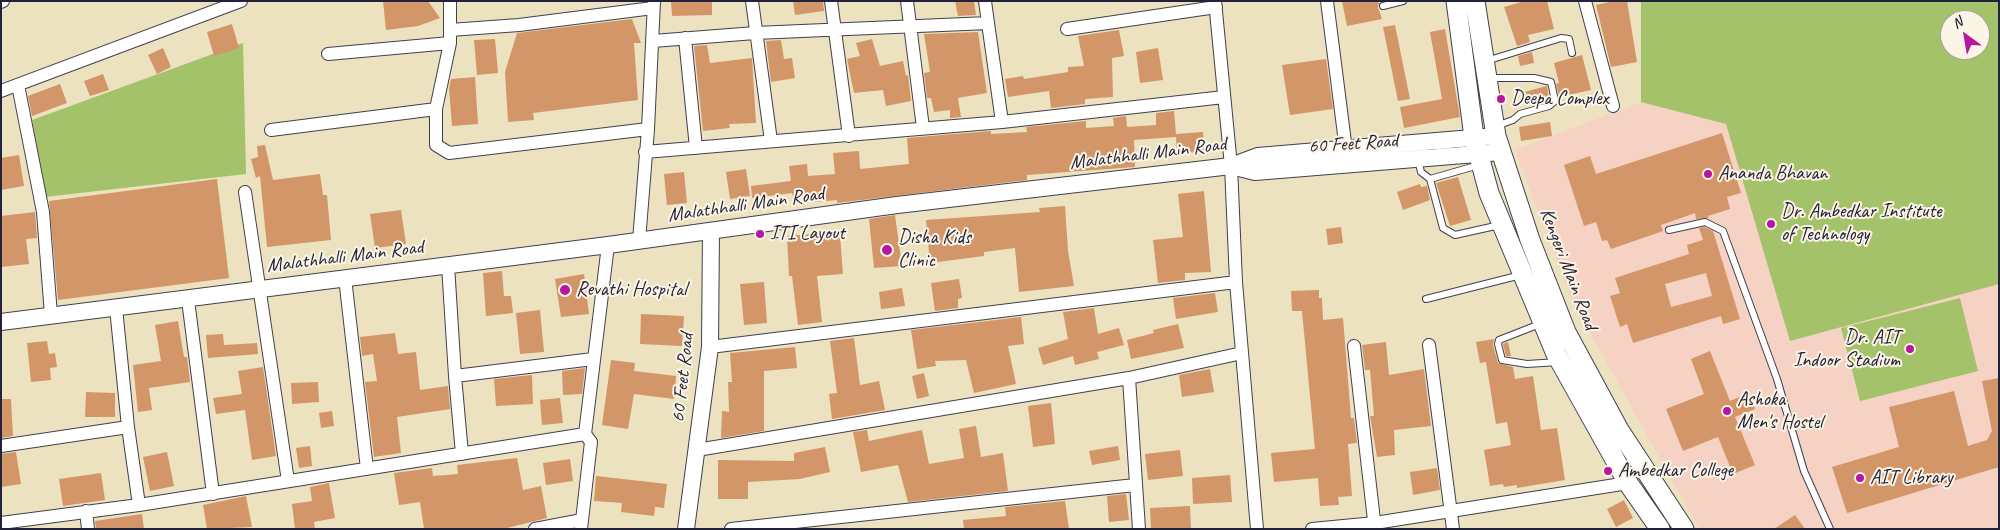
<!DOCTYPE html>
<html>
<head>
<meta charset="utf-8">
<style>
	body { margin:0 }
	#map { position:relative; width:2000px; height:530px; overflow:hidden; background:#ece2c0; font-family:Caveat,sans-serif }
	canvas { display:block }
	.frame { position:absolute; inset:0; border:2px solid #22223b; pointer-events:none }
	.north { position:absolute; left:1940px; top:10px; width:50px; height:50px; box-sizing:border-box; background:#fcf5e5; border:1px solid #a5a1a1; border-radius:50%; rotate:328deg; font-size:14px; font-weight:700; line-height:20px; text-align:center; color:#22223b }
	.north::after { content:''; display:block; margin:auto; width:18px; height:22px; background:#b5179e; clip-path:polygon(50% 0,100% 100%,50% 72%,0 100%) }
</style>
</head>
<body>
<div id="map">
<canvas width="2000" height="530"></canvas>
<div class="frame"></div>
<div class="north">N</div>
</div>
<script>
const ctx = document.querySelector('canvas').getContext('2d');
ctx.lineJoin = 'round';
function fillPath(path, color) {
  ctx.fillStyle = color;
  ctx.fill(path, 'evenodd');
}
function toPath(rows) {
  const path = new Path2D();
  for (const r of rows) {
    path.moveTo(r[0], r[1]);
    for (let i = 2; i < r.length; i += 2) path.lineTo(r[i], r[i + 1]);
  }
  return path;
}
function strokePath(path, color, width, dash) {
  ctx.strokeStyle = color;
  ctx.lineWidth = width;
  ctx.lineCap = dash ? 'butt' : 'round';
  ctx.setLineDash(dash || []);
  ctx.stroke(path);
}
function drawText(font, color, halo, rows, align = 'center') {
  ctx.font = font + ' Caveat,sans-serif';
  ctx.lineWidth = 4;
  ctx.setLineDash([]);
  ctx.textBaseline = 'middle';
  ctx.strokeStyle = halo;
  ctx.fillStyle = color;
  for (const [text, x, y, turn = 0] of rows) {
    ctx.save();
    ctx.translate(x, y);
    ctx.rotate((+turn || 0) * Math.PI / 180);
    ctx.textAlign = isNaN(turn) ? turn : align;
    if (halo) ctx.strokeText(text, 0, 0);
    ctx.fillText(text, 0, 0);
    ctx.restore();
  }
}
const built = toPath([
	[1641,1,1999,1,1999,529,1699,529,1571,298,1515,150,1641,102],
	[1950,20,1980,20,1980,50,1950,50]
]);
const green = toPath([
	[1641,1,1999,1,1999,284,1790,341,1726,124,1641,102],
	[1950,20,1980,20,1980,50,1950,50],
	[243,43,246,174,45,197,32,120],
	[1960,298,1978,371,1860,401,1841,328]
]);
const building = toPath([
	[383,1,428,1,440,18,418,26,386,30],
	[671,1,712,1,712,15,672,16],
	[793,1,823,1,824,11,795,15],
	[955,1,974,1,976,15,958,16],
	[1342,1,1379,1,1378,7,1382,19,1347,26],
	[1525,1,1547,1,1554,29,1528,35,1530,42,1517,46,1504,7],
	[1614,1,1627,1,1637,62,1611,67,1596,5],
	[632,19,641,43,634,43,638,100,533,113,534,120,508,122,505,72,517,33],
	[232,24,239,48,214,56,207,32],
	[1395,25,1410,99,1398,101,1383,27],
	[1445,29,1460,117,1404,128,1400,107,1442,99,1430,32],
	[1119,30,1124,56,1112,58,1113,97,1085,99,1085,104,1051,108,1049,91,1008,97,1005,79,1023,76,1024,79,1068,72,1068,67,1084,66,1078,36],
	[978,32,987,93,958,98,961,117,950,118,950,110,934,112,931,98,927,98,924,73,930,72,924,34],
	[495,39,498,73,477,75,474,40],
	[872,39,880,66,903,61,906,76,908,75,911,101,886,106,883,90,854,93,847,59,860,56,856,43],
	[781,40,784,59,792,58,795,78,771,82,766,41],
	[707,45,710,63,752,58,756,123,729,124,730,128,703,131,694,46],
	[163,48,171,67,157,74,148,55],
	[1158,48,1163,80,1140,83,1136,52],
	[1532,52,1534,63,1520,66,1518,56],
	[1582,55,1591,90,1559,97,1556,84,1559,83,1554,63],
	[1326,59,1333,109,1290,115,1282,65],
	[103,74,109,90,90,96,84,81],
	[475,77,478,124,452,126,449,88,451,79],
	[60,84,67,103,32,116,28,96],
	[1547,86,1549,99,1527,105,1524,92],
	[1174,111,1176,134,1203,132,1204,152,1177,153,1176,137,1134,140,1135,167,1027,175,1027,180,837,203,837,200,815,202,814,195,793,197,792,193,752,198,751,186,791,181,789,166,807,164,808,176,835,174,833,153,859,151,860,169,909,164,907,138,991,131,991,134,1027,132,1026,127,1086,121,1086,128,1114,126,1113,118,1126,116,1127,127,1156,125,1156,113],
	[1550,122,1552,136,1521,141,1519,127],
	[1722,133,1741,193,1727,197,1730,209,1708,216,1709,218,1696,219,1695,213,1661,225,1663,231,1611,249,1607,240,1602,241,1596,222,1584,226,1564,165,1590,156,1596,174],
	[265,145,273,180,320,174,323,195,327,195,331,240,267,247,260,176,256,178,251,159,258,157,257,146],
	[19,155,24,186,1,190,1,158],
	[746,169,750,196,730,199,726,172],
	[684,172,687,203,667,205,664,174],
	[1458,177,1471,220,1450,226,1436,183],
	[217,179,229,278,58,300,49,201],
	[1420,184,1421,187,1427,186,1430,200,1403,210,1397,192],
	[1204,191,1211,272,1185,273,1185,280,1158,283,1153,240,1183,237,1178,194],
	[1065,206,1068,251,1074,286,1019,292,1015,248,984,252,984,256,930,263,926,220,1040,212,1039,208],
	[401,210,406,244,375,248,370,214],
	[35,212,37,238,26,239,29,264,1,267,1,216],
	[895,215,902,266,874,268,869,219],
	[1341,227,1343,243,1328,245,1326,229],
	[1704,227,1713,231,1740,319,1723,324,1721,316,1633,343,1627,324,1620,327,1610,296,1620,293,1615,278,1689,254,1687,245,1703,240,1699,228],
	[1706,273,1712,296,1671,307,1665,284],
	[813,234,813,237,840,235,843,274,817,276,822,322,798,325,792,276,789,276,787,236],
	[502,271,504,296,511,296,513,313,486,316,483,273],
	[584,274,589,314,561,317,555,279],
	[959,279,962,298,958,299,958,308,935,311,931,283],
	[764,282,767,323,744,325,740,284],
	[902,288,905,306,881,309,879,292],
	[1319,290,1319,298,1322,298,1323,320,1343,318,1351,418,1354,418,1357,443,1348,444,1352,496,1338,497,1339,505,1320,506,1318,478,1274,482,1271,453,1315,449,1302,311,1292,311,1291,291],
	[1215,293,1218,312,1176,319,1173,298],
	[1094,308,1098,334,1119,328,1124,345,1097,352,1099,359,1075,365,1073,356,1043,365,1038,348,1068,339,1063,312],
	[540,310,544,352,520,354,516,313],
	[641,314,684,316,682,346,640,344],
	[1021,317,1024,344,1008,346,1016,384,974,393,966,360,935,361,936,366,917,369,911,330],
	[178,321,184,357,187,357,190,382,149,388,152,410,138,412,133,365,161,361,155,325],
	[1178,324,1184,348,1131,359,1127,340,1154,333,1153,330],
	[395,333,398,354,416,352,420,390,448,386,450,409,397,417,401,453,374,457,365,382,377,381,373,354,362,356,360,337],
	[223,334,224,345,257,343,258,354,208,358,206,335],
	[854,338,860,385,879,381,885,410,832,419,829,394,837,393,830,341],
	[1494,339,1493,345,1498,363,1513,367,1515,379,1533,376,1541,430,1557,428,1565,480,1517,488,1517,485,1504,487,1503,484,1490,486,1484,450,1511,445,1507,422,1496,424,1486,362,1480,363,1476,342],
	[47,341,49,354,55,353,57,367,50,368,51,380,31,382,27,343],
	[1386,342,1389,375,1424,369,1431,426,1394,430,1395,455,1377,457,1370,416,1374,416,1370,370,1365,370,1362,345],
	[1508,342,1511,356,1506,356,1503,344],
	[795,347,797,368,764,371,764,431,721,438,722,411,729,412,728,382,732,382,730,353],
	[1710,351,1730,401,1749,393,1755,409,1735,417,1755,465,1733,474,1718,437,1683,451,1666,409,1704,394,1691,359],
	[611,360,635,363,634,371,676,376,674,399,634,394,628,429,602,425],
	[263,367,276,456,252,460,245,410,216,414,213,398,242,394,238,371],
	[585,368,582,394,563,395,562,371],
	[1210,369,1214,392,1182,397,1179,375],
	[924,373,929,396,917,399,912,376],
	[532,375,533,404,496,406,494,379],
	[1999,378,1999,467,1847,513,1832,467,1899,447,1889,407,1954,391,1968,446,1987,440,1992,431,1982,381],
	[318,382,319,402,292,404,291,383],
	[86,392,115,393,115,417,85,417],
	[560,398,563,423,542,425,540,400],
	[1,399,11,399,13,436,1,438],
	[1051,403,1055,444,1033,447,1028,406],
	[332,411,334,426,321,428,319,413],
	[976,426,981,457,1003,453,1008,491,908,502,898,465,861,472,853,432,867,430,869,441,922,430,929,464,964,458,959,429],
	[310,446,312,466,299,468,296,448],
	[1118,446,1120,460,1092,465,1089,451],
	[825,447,830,472,800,479,748,482,748,499,718,499,718,460,794,461,794,453],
	[1180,450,1183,476,1148,480,1145,454],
	[16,452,21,484,1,487,1,454],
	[167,452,174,486,150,491,143,457],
	[517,458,523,490,541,486,547,518,503,529,424,529,420,502,399,505,394,473,432,468,433,476,458,474,457,465],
	[570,459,573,481,546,485,543,463],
	[1437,468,1440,490,1413,495,1410,472],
	[101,473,105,500,63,506,59,479],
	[1230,475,1232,502,1193,504,1192,478],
	[596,476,667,484,664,508,655,507,654,516,621,512,622,503,594,501],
	[329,483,335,518,314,522,315,529,295,529,292,504,312,501,310,487],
	[1126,494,1129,520,1109,522,1107,496],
	[246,496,252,527,207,529,203,505],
	[1624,500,1633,518,1616,527,1607,509],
	[1065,501,1069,529,964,529,963,520,1006,516,1005,507],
	[1190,506,1191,529,1151,529,1150,508],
	[142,514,144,529,96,529,95,521],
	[1795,515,1805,529,1774,529]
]);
const lane = toPath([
	[1383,6,1403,1],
	[1486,61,1561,38,1569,39,1572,53],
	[1490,78,1534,78,1551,82,1555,101,1549,106,1520,114,1513,120,1496,126],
	[1418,160,1421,172,1430,179,1443,228,1455,235,1500,225],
	[1430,179,1479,165],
	[1669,230,1705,222,1723,231,1777,379,1804,471,1830,529],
	[1426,299,1521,275],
	[1540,324,1499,340,1498,344,1502,360,1527,364,1558,362]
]);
const street = toPath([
	[450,1,450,30,519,25,653,8],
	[752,1,771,141],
	[831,1,849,136],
	[907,1,923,128],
	[985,1,988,23],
	[1215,1,1231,166,1236,282,1257,529],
	[1327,1,1347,158],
	[1585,1,1613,106],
	[1,2,3,1],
	[1067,29,1216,7],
	[450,30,450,43,436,109,436,145,449,153,648,129],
	[685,38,696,148],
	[653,41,755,33,988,23,1002,122],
	[328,54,450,43],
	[18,85,43,212,51,315],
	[1,91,241,1],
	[271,130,436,109],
	[645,152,1002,122,1224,97],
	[245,192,288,481],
	[639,241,648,129,654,1],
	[448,265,455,376],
	[345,278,367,469],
	[188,300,213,494],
	[116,308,128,427,139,505],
	[1429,345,1453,529],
	[1354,346,1375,529],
	[710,347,1236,282],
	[1129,378,1139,529],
	[585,434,608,245],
	[1,446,128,427],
	[697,450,1129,378,1242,353],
	[462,454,455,376,593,359],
	[86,511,88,529],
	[1,523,139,505,585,434,591,442,581,529],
	[535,529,582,520],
	[731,529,1135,485],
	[1312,529,1375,523,1628,483]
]);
const secondary = toPath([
	[1231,166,1255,172,1501,152],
	[1,322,608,245,897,205,1231,166,1258,156,1496,136],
	[686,529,710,347,711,231]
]);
const primary = toPath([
	[1456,1,1474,137,1489,193,1556,354,1628,483,1660,529],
	[1475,1,1496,136,1530,240,1566,332,1619,430,1684,529]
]);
const markers = [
	[1501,99,5,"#b5179e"],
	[1708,174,5,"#b5179e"],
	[1771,224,5,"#b5179e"],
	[760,234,5,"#b5179e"],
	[887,250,6,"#b5179e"],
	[565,290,6,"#b5179e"],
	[1910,349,5,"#b5179e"],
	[1727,411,5,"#b5179e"],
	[1608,471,5,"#b5179e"],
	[1860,478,5,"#b5179e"]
];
const poiNames = [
	["Deepa Complex",1511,99],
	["Ananda Bhavan",1718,174],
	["Dr. Ambedkar Institute",1781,212],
	["of Technology",1781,235],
	["ITI Layout",770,234],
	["Disha Kids",898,238],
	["Clinic",898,261],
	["Revathi Hospital",576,290],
	["Dr. AIT",1900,338,"right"],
	["Indoor Stadium",1900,361,"right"],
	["Ashoka",1737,400],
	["Men's Hostel",1737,423],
	["Ambedkar College",1618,471],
	["AIT Library",1870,478]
];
const streetNames = [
	["60 Feet Road",1353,144,-4],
	["Malathhalli Main Road",1148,154,-7],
	["Malathhalli Main Road",746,205,-8],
	["Malathhalli Main Road",345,257,-7],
	["Kengeri Main Road",1568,269,69],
	["60 Feet Road",683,378,-84]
];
fillPath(built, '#f5d2c3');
fillPath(green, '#a3c269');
fillPath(building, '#d29669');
strokePath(lane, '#403f4f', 8);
strokePath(street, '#403f4f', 14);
strokePath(secondary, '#403f4f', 18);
strokePath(primary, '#403f4f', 21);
strokePath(lane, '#fff', 6);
strokePath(street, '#fff', 12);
strokePath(secondary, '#fff', 16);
strokePath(primary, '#fff', 19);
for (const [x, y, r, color] of markers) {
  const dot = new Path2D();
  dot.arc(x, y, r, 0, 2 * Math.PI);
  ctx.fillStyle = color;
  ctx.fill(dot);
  strokePath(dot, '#fcf5e5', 2);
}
drawText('20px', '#22223b', '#fcf5e5', poiNames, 'left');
drawText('20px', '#22223b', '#fcf5e5', streetNames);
</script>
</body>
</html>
